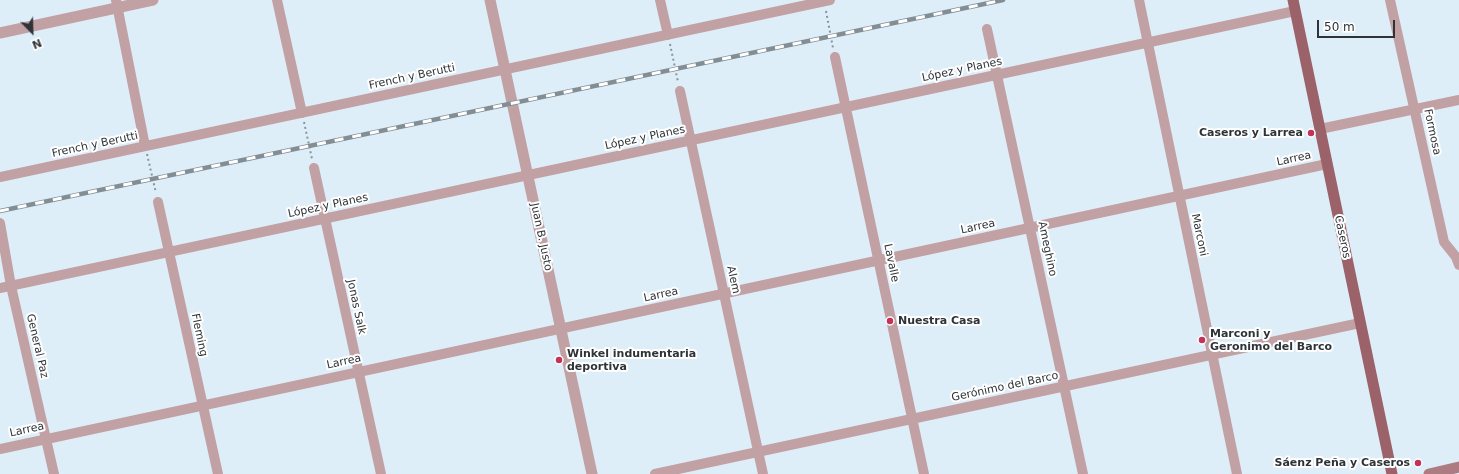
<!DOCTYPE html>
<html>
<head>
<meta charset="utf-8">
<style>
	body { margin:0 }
	#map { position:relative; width:1459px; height:474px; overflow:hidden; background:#deeef8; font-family:"DejaVu Sans",sans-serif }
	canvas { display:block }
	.north { position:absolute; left:12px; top:12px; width:40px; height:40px; -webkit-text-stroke:3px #fff; paint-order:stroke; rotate:157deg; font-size:11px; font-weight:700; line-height:16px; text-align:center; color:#2d3337 }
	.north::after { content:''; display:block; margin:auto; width:14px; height:18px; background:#2d3337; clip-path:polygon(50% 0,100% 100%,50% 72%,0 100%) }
	.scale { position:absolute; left:1317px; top:20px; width:78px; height:18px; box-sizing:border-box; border:2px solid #2d3337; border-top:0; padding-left:5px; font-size:12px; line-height:14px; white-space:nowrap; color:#2d3337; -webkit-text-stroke:3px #fff; paint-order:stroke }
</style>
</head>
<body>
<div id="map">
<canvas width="1459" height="474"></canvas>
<div class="north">N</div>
<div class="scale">50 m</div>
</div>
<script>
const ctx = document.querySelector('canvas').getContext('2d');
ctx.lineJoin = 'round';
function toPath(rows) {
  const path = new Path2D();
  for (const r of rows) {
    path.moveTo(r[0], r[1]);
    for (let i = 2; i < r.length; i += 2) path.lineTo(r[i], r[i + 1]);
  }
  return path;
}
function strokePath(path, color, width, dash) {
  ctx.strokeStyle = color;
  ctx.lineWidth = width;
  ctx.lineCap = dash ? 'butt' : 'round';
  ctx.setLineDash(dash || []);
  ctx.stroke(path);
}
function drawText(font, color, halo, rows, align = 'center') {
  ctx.font = font + ' "DejaVu Sans",sans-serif';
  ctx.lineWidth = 4;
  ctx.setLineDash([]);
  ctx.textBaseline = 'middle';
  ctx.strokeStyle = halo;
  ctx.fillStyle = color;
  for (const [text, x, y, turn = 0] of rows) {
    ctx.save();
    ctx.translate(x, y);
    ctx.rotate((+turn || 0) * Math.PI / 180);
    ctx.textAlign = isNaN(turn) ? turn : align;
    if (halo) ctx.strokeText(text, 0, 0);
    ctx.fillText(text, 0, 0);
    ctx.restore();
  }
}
const path = toPath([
	[826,11,833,48],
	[670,44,678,82],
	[304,122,312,159],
	[147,154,156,193]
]);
const minor = toPath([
	[116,0,145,146],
	[277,0,302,113],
	[660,0,668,35],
	[1139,0,1237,474],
	[1390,0,1444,242,1456,257,1459,265],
	[987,29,1083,474],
	[835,57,924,474],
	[680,91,763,474],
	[1320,129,1459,100],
	[314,168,381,474],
	[0,177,830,0],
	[158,202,218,474],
	[0,223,11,286,54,474],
	[0,288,1295,11],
	[0,449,1327,164],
	[655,474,1360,323]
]);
const tertiary = toPath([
	[490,0,592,474],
	[0,33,153,0]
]);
const secondary = toPath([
	[1429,474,1459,467]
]);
const primary = toPath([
	[1293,0,1392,474]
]);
const rail = toPath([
	[0,211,1003,0]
]);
const markers = [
	[1311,133,4,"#c33358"],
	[890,321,4,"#c33358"],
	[1202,340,4,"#c33358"],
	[559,360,4,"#c33358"],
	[1418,463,4,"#c33358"]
];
const streetNames = [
	["López y Planes",962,70,-12],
	["French y Berutti",412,77,-12],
	["Formosa",1432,132,78],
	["López y Planes",645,138,-12],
	["French y Berutti",95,145,-12],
	["Larrea",1294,159,-12],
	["López y Planes",328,206,-12],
	["Larrea",978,227,-12],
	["Marconi",1199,235,78],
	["Juan B. Justo",541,237,78],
	["Caseros",1342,237,78],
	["Ameghino",1047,249,78],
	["Lavalle",891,263,78],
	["Alem",733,280,78],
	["Larrea",661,295,-12],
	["Jonas Salk",356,307,78],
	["Fleming",199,335,78],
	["General Paz",37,346,77],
	["Larrea",344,362,-12],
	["Gerónimo del Barco",1005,387,-12],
	["Larrea",27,430,-12]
];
const poiNames = [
	["Caseros y Larrea",1303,133,"right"],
	["Nuestra Casa",898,321],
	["Marconi y",1210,334],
	["Geronimo del Barco",1210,347],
	["Winkel indumentaria",567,354],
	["deportiva",567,367],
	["Sáenz Peña y Caseros",1410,463,"right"]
];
strokePath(path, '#88949b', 2, [2, 3]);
strokePath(minor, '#c2a1a5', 10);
strokePath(tertiary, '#c2a1a5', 11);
strokePath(secondary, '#ac7c82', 11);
strokePath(primary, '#9b626a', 11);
strokePath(rail, '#828d94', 4.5);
strokePath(rail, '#fff', 3, [9]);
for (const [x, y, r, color] of markers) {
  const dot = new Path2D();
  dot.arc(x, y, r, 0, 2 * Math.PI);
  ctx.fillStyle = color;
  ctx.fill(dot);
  strokePath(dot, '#fff', 1.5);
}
drawText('11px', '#2d3337', '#fff', streetNames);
drawText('bold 11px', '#2d3337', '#fff', poiNames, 'left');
</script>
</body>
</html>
